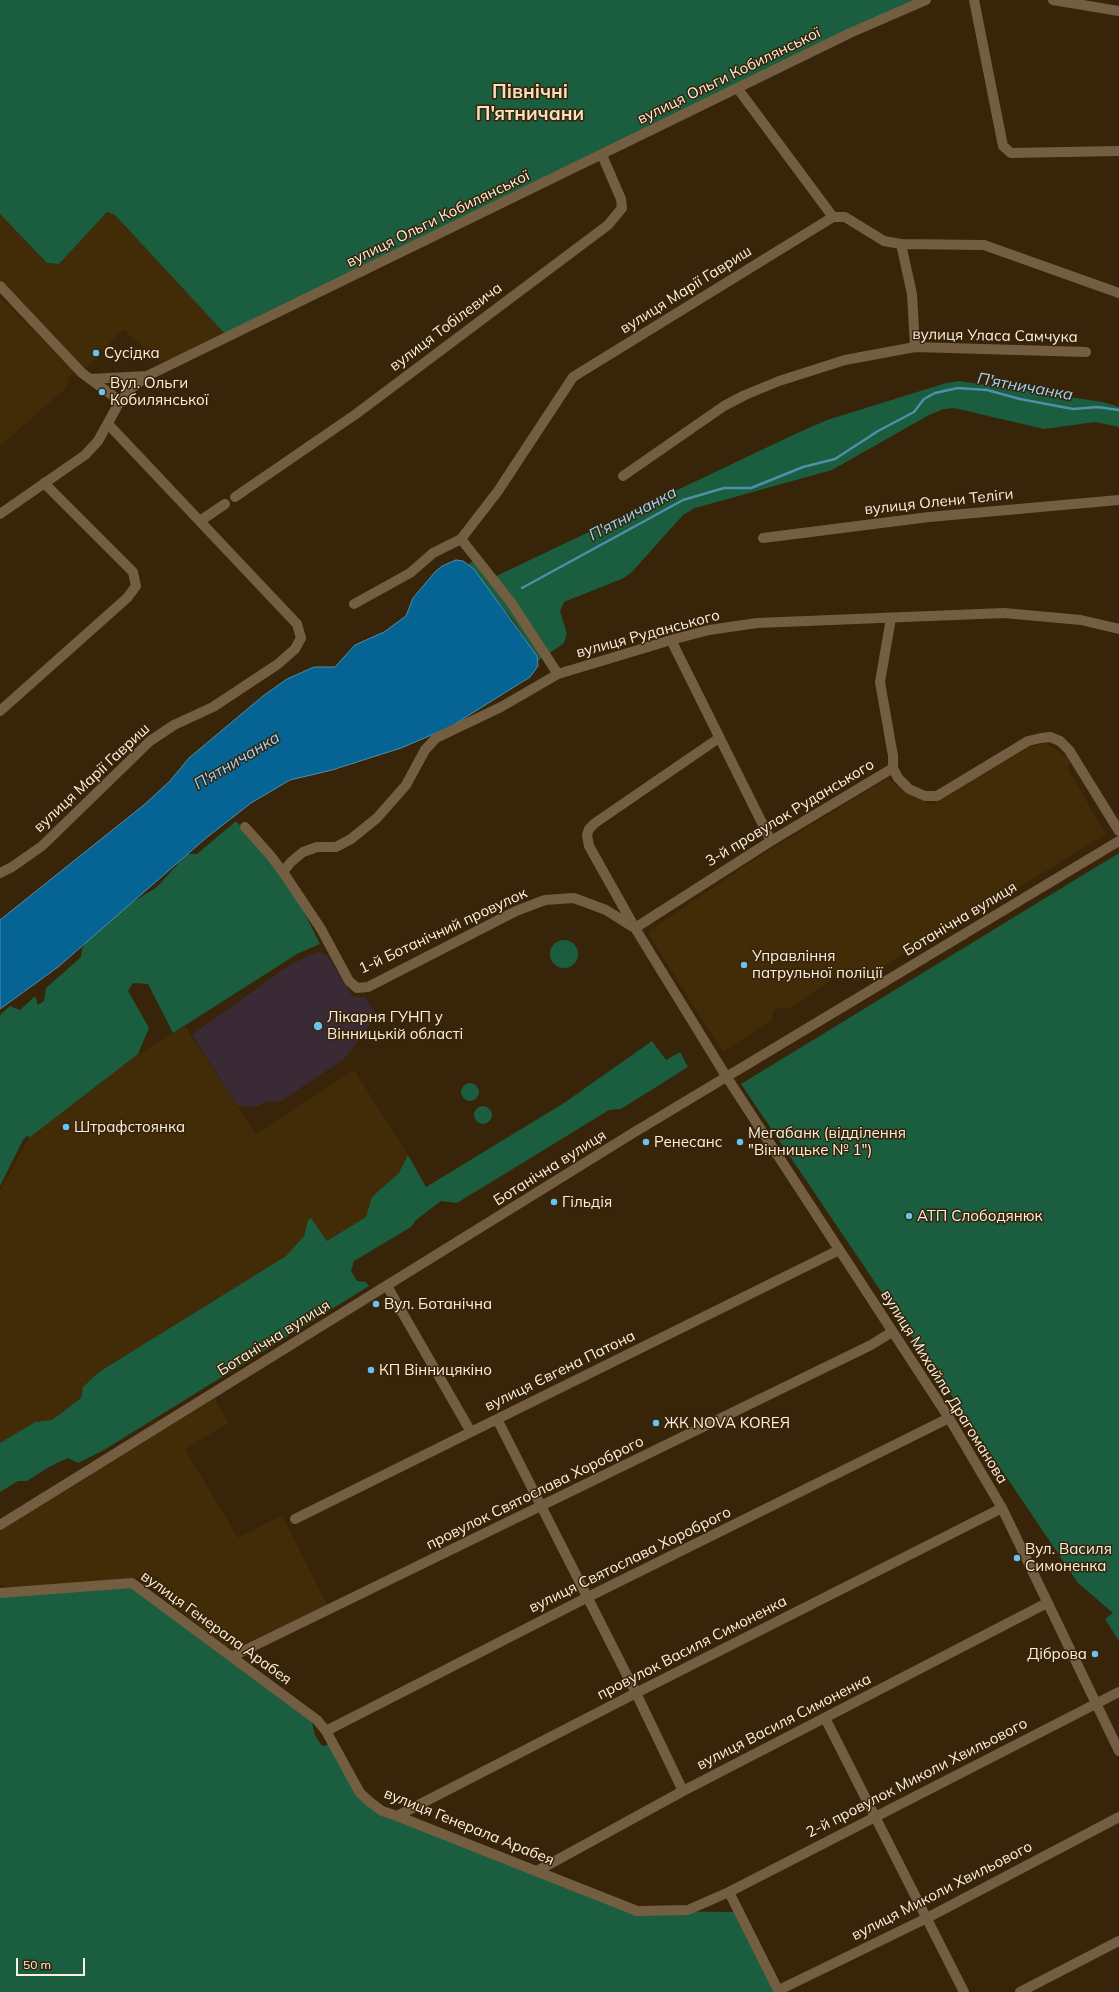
<!DOCTYPE html>
<html>
<head>
<meta charset="utf-8">
<style>
	body { margin:0 }
	#map { position:relative; width:1119px; height:1992px; overflow:hidden; background:#372409; font-family:Mulish,sans-serif }
	canvas { display:block }
	.scale { position:absolute; left:16px; top:1958px; width:69px; height:18px; box-sizing:border-box; border:2px solid #fcf0e0; border-top:0; padding-left:5px; font-size:12px; line-height:14px; white-space:nowrap; color:#fcf0e0; -webkit-text-stroke:3px #372409; paint-order:stroke }
</style>
</head>
<body>
<div id="map">
<canvas width="1119" height="1992"></canvas>
<div class="scale">50 m</div>
</div>
<script>
const ctx = document.querySelector('canvas').getContext('2d');
ctx.lineJoin = 'round';
function fillPath(path, color) {
  ctx.fillStyle = color;
  ctx.fill(path, 'evenodd');
}
function toPath(rows) {
  const path = new Path2D();
  for (const r of rows) {
    if (r.length === 3) {
      path.moveTo(r[0] + r[2], r[1]);
      path.arc(r[0], r[1], r[2], 0, 2 * Math.PI);
      continue;
    }
    path.moveTo(r[0], r[1]);
    for (let i = 2; i < r.length; i += 2) path.lineTo(r[i], r[i + 1]);
  }
  return path;
}
function strokePath(path, color, width, dash) {
  ctx.strokeStyle = color;
  ctx.lineWidth = width;
  ctx.lineCap = dash ? 'butt' : 'round';
  ctx.setLineDash(dash || []);
  ctx.stroke(path);
}
function drawText(font, color, halo, rows, align = 'center') {
  ctx.font = font + ' Mulish,sans-serif';
  ctx.lineWidth = 3;
  ctx.setLineDash([]);
  ctx.textBaseline = 'middle';
  ctx.strokeStyle = halo;
  ctx.fillStyle = color;
  for (const [text, x, y, turn = 0] of rows) {
    ctx.save();
    ctx.translate(x, y);
    ctx.rotate((+turn || 0) * Math.PI / 180);
    ctx.textAlign = isNaN(turn) ? turn : align;
    if (halo) ctx.strokeText(text, 0, 0);
    ctx.fillText(text, 0, 0);
    ctx.restore();
  }
}
const built = toPath([
	[107,212,115,215,225,333,174,358,159,362,123,329,86,369,0,279,0,214,47,263,59,264],
	[0,297,74,372,69,377,66,388,0,446],
	[1045,743,1065,755,1071,762,1067,768,1106,834,997,901,995,899,857,982,848,969,789,1009,780,1007,773,1012,772,1020,723,1052,649,935,649,931,749,863,888,778,908,794,931,805,1029,747],
	[185,1026,256,1134,354,1070,414,1164,425,1187,331,1247,311,1218,308,1220,304,1236,286,1256,99,1372,83,1387,81,1398,52,1420,35,1422,0,1443,0,1190,29,1138,137,1055],
	[215,1398,228,1423,185,1449,238,1538,282,1515,327,1605,234,1649,226,1647,164,1598,157,1575,133,1579,12,1589,0,1585,0,1531]
]);
const medical = toPath([
	[318,952,327,955,353,997,365,997,376,1015,365,1032,344,1059,281,1101,266,1102,255,1107,238,1106,192,1035,289,965]
]);
const green = toPath([
	[0,0,915,0,228,337,115,215,107,212,59,264,47,263,0,214],
	[959,381,1103,402,1119,407,1119,427,1095,422,1044,429,954,408,944,409,929,415,832,470,695,508,683,515,631,573,624,578,564,602,560,611,567,634,565,640,563,644,538,661,537,656,512,619,467,564,469,564,477,558,492,578,793,435,827,420,946,383],
	[236,821,268,857,297,898,320,944,297,954,173,1033,148,984,133,983,128,991,149,1028,138,1054,29,1138,28,1135,23,1140,0,1186,0,1015,10,1006,20,1010,35,996,38,1005,44,1001,46,988,81,957,82,949,94,926,157,887,187,854,197,854],
	[1119,853,1119,1641,1105,1619,1113,1613,1078,1583,741,1084],
	[564,954,14],
	[652,1041,666,1060,680,1052,688,1067,621,1109,609,1110,457,1203,441,1201,416,1220,411,1227,354,1261,351,1271,357,1281,366,1282,369,1286,104,1450,78,1463,68,1458,49,1467,27,1481,18,1481,0,1492,0,1443,35,1422,52,1420,81,1398,83,1387,99,1372,286,1256,304,1236,308,1220,311,1218,327,1241,366,1217,372,1197,399,1173,408,1155,426,1187,564,1103],
	[470,1092,9],
	[483,1115,9],
	[132,1583,311,1717,315,1735,322,1746,330,1744,370,1802,637,1911,739,1912,779,1992,0,1992,0,1593]
]);
const water = toPath([
	[456,560,463,561,474,569,537,656,538,666,530,677,450,727,401,748,332,770,290,780,251,803,206,838,58,967,0,1009,0,920,145,804,170,781,189,758,263,696,287,679,314,667,335,667,355,645,384,632,406,616,413,598,435,572,442,566,456,560]
]);
const stream = toPath([
	[522,588,683,500,724,488,751,488,803,467,835,459,878,431,914,412,924,399,935,393,958,388,987,390,1020,399,1073,409,1097,407,1119,410]
]);
const minor = toPath([
	[974,0,1003,146,1011,153,1119,151],
	[1053,0,1119,11],
	[738,89,833,217],
	[901,244,912,294,915,347],
	[0,286,82,373,120,401],
	[90,379,147,376],
	[623,476,724,406,745,395,779,381,845,360,915,347,1086,352],
	[235,497,356,414,608,225,622,208,621,199,602,155],
	[0,514,85,455,98,441,120,401,129,390,147,376,850,33,926,0],
	[200,521,225,504],
	[763,538,929,517,1119,500],
	[461,539,510,601,558,674],
	[354,604,410,573,433,553,461,539,498,491,573,377,833,217,845,217,884,241,901,244,984,245,1119,293],
	[671,640,771,841],
	[0,711,127,598,136,586,133,572,44,483],
	[719,738,595,823,589,829,587,835,589,846,635,928,726,1076,949,1418,1002,1508,1119,1751],
	[893,768,898,778,909,789,925,796,937,796,1028,741,1041,738,1050,737,1060,741,1069,750,1119,831],
	[245,827,270,855,283,872,321,929,349,981,357,988,368,987,516,911,545,900,574,898,606,910,633,927],
	[283,872,291,862,303,852,317,847,336,847,351,839,377,818,406,785,425,750,436,738,501,707,558,674,671,640,709,630,757,623,1004,613,1081,620,1119,629],
	[0,873,12,867,42,846,150,741,174,725,213,707,278,664,295,649,301,638,297,624,108,424],
	[635,928,771,841,893,768,893,756,880,682,891,618],
	[387,1286,471,1432],
	[497,1419,636,1693,683,1791],
	[295,1519,839,1250],
	[0,1525,633,1133,1119,841],
	[0,1593,132,1583,317,1720,326,1731,360,1793,370,1802,382,1811,397,1816,637,1911,688,1910,729,1892,1119,1692],
	[233,1656,871,1345,892,1332],
	[825,1718,964,1992],
	[326,1731,586,1598,949,1418],
	[397,1816,636,1693,1002,1508],
	[537,1871,683,1791,1047,1603],
	[729,1892,779,1992],
	[779,1990,927,1918,1119,1817],
	[1020,1992,1119,1941]
]);
const markers = [
	[96,353,4,"#66c4ef"],
	[102,392,4,"#66c4ef"],
	[744,965,4,"#66c4ef"],
	[318,1026,5,"#66c4ef"],
	[66,1127,4,"#66c4ef"],
	[646,1142,4,"#66c4ef"],
	[740,1142,4,"#66c4ef"],
	[554,1202,4,"#66c4ef"],
	[909,1216,4,"#66c4ef"],
	[376,1304,4,"#66c4ef"],
	[371,1370,4,"#66c4ef"],
	[656,1423,4,"#66c4ef"],
	[1017,1558,4,"#66c4ef"],
	[1095,1654,4,"#66c4ef"]
];
const streetNames = [
	["вулиця Ольги Кобилянської",729,76,-26],
	["вулиця Ольги Кобилянської",438,219,-26],
	["вулиця Марії Гавриш",686,290,-32],
	["вулиця Тобілевича",446,327,-37],
	["вулиця Уласа Самчука",995,336,1],
	["вулиця Олени Теліги",939,502,-6],
	["вулиця Руданського",648,634,-15],
	["вулиця Марії Гавриш",92,778,-43],
	["3-й провулок Руданського",790,813,-31],
	["Ботанічна вулиця",960,919,-31],
	["1-й Ботанічний провулок",443,931,-25],
	["Ботанічна вулиця",550,1168,-32],
	["Ботанічна вулиця",274,1338,-32],
	["вулиця Євгена Патона",560,1371,-26],
	["вулиця Михайла Драгоманова",944,1387,58],
	["провулок Святослава Хороброго",535,1493,-26],
	["вулиця Святослава Хороброго",630,1560,-26],
	["вулиця Генерала Арабея",216,1628,36],
	["провулок Василя Симоненка",692,1648,-27],
	["вулиця Василя Симоненка",784,1722,-27],
	["2-й провулок Миколи Хвильового",917,1778,-27],
	["вулиця Генерала Арабея",469,1827,22],
	["вулиця Миколи Хвильового",942,1891,-27]
];
const poiNames = [
	["Сусідка",104,353],
	["Вул. Ольги",110,383],
	["Кобилянської",110,400],
	["Управління",752,956],
	["патрульної поліції",752,973],
	["Лікарня ГУНП у",327,1017],
	["Вінницькій області",327,1034],
	["Штрафстоянка",74,1127],
	["Мегабанк (відділення",748,1133],
	["\"Вінницьке № 1\")",748,1150],
	["Ренесанс",654,1142],
	["Гільдія",562,1202],
	["АТП Слободянюк",917,1216],
	["Вул. Ботанічна",384,1304],
	["КП Вінницякіно",379,1370],
	["ЖК NOVA KOREЯ",664,1423],
	["Вул. Василя",1025,1549],
	["Симоненка",1025,1566],
	["Діброва",1087,1654,"right"]
];
const waterNames = [
	["П'ятничанка",1025,387,10],
	["П'ятничанка",633,514,-28],
	["П'ятничанка",237,761,-31]
];
const districtNames = [
	["Північні",530,92],
	["П'ятничани",530,114]
];
fillPath(built, '#422b07');
fillPath(medical, '#3a2a35');
fillPath(green, '#1a5d3f');
fillPath(water, '#066494');
strokePath(water, '#508eab', 1);
strokePath(stream, '#508eab', 2.5);
strokePath(minor, '#735e42', 10);
for (const [x, y, r, color] of markers) {
  const dot = new Path2D();
  dot.arc(x, y, r, 0, 2 * Math.PI);
  ctx.fillStyle = color;
  ctx.fill(dot);
  strokePath(dot, '#372409', 1.5);
}
drawText('15px', '#fcf0e0', '#372409', streetNames);
drawText('15px', '#fcf0e0', '#372409', poiNames, 'left');
drawText('italic 16px', '#9bd4fe', '#372409', waterNames);
drawText('bold 19px', '#f8dfc0', '#372409', districtNames);
</script>
</body>
</html>
